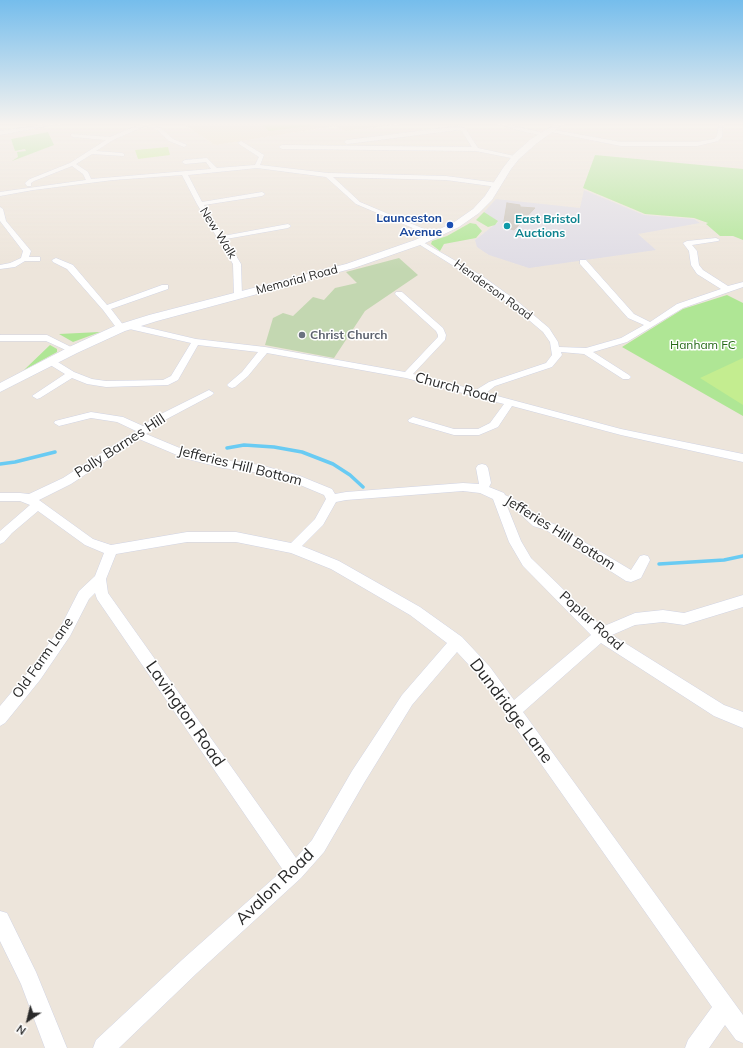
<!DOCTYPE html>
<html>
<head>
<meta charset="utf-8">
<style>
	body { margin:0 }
	#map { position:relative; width:743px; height:1048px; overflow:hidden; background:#ede5db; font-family:Mulish,sans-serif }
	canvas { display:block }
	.north { position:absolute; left:8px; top:1000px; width:40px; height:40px; -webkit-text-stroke:3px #fff; paint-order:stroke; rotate:215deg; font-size:11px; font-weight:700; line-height:16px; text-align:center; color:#2a2a2a }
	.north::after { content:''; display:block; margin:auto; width:14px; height:18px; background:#2a2a2a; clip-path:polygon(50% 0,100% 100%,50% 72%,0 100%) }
</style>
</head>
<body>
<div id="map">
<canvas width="743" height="1048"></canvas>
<div class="north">N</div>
</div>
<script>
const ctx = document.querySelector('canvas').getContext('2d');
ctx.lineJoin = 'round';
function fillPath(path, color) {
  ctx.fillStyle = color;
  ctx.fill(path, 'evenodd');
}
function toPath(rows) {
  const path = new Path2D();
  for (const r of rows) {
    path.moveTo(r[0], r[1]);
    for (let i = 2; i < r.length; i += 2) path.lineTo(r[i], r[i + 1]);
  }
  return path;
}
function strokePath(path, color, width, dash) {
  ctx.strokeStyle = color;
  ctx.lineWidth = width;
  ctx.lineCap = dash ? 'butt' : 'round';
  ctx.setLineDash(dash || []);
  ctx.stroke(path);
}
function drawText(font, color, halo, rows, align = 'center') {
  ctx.font = font + ' Mulish,sans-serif';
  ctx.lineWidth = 3;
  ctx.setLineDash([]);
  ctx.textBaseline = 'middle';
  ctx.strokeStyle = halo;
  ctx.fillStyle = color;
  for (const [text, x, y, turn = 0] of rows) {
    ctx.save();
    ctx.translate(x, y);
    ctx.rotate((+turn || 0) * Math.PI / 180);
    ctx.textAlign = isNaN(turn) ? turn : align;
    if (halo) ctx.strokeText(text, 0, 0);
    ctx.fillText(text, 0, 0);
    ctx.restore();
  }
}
const industrial = toPath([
	[584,190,644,215,694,219,700,223,638,234,656,250,529,268,489,255,477,247,475,240,498,222,484,212,496,199,580,208]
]);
const education = toPath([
	[182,123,407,123,345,131,335,126,215,145]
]);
const green = toPath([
	[48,132,54,145,12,161,18,157,17,152,26,151,25,149,15,151,11,139],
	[595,155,743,169,743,240,733,236,720,236,706,224,708,223,694,218,645,214,583,188],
	[484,212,498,221,495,225,488,227,476,220],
	[470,223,476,224,482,231,476,238,444,244,440,251,431,244,432,241,447,236],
	[727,295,743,303,743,416,622,347,683,309],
	[100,332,73,342,59,334],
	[50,345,57,349,57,352,24,370]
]);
const cemetery = toPath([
	[399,258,418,275,365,311,334,358,265,345,273,318,283,313,293,316,313,297,324,300,335,288,357,283,346,272]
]);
const pitch = toPath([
	[260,123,324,123,325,124,269,131],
	[168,147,170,155,138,159,135,150],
	[743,358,743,405,700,378]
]);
const stream = toPath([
	[227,448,244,445,274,447,302,452,333,464,350,475,363,487],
	[0,464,15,462,55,452],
	[659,564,724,560,743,556]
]);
const building = toPath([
	[507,203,520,205,520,207,535,208,514,230,503,227,507,203]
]);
const street = toPath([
	[55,123,64,123,0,135,0,131,55,123],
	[143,123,148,123,161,128,173,139,187,145,184,147,169,141,157,130,145,126,113,140,96,151,122,153,124,154,124,156,92,154,76,164,88,172,91,179,211,169,206,162,185,164,182,162,185,160,207,158,217,168,255,165,259,157,239,144,238,143,241,141,264,155,260,165,328,173,446,176,498,183,501,185,498,187,446,180,333,177,360,202,436,234,436,236,434,237,356,204,326,177,257,168,188,175,202,202,262,192,265,194,262,196,204,205,223,236,288,224,291,226,288,228,226,239,241,264,242,296,238,298,234,296,233,264,197,204,182,175,113,180,33,190,0,196,0,192,86,180,83,174,72,166,34,181,31,183,31,186,27,186,25,183,30,179,70,163,106,140,73,137,71,136,71,134,110,137,143,123],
	[497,123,503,123,547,134,544,136,513,129,497,123],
	[719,123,723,123,722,137,718,141,697,146,621,146,546,131,549,129,621,142,697,142,714,139,717,136,719,123],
	[458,126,465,128,478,148,519,157,516,159,476,151,282,149,279,147,282,145,472,147,461,130,458,130,347,144,344,142,347,140,458,126],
	[0,207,3,209,6,221,31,251,29,257,40,257,40,261,25,261,15,267,0,269,0,265,10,263,21,258,23,251,0,221,0,207],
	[716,238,720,240,718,241,692,245,697,251,699,265,703,270,728,286,743,282,743,287,683,308,627,342,593,352,629,375,631,377,629,379,623,379,584,354,561,352,562,355,552,367,495,386,486,393,621,429,743,454,743,462,621,435,512,406,498,427,479,435,454,435,409,422,408,420,413,417,454,429,478,429,490,423,504,404,406,378,267,353,248,376,235,387,232,388,229,387,227,385,229,383,242,372,258,352,198,345,178,380,168,385,106,387,87,384,72,378,40,398,37,399,32,396,65,374,47,363,45,361,47,359,53,359,74,372,92,379,106,381,163,380,171,376,191,343,125,328,124,330,118,330,103,310,67,269,53,262,52,260,56,258,73,265,107,305,162,285,168,285,168,289,111,309,124,326,128,323,196,339,265,347,405,372,438,337,438,335,436,331,395,294,396,292,402,292,443,328,446,335,445,340,413,374,476,390,489,382,546,363,552,355,550,342,543,332,511,305,476,280,417,243,417,241,421,241,482,276,517,301,549,328,558,342,559,347,586,348,621,338,644,325,628,318,580,264,580,260,586,260,634,314,650,322,677,304,721,289,697,274,691,265,689,251,683,243,687,241,716,238],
	[0,335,47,335,77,350,76,352,70,352,46,341,0,341,0,335],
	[209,390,214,393,212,395,163,421,146,434,187,451,223,460,260,465,300,476,332,489,335,494,346,492,463,483,479,484,476,468,478,465,482,464,486,465,488,468,491,483,489,487,504,493,505,495,524,504,541,520,554,524,631,570,640,556,644,555,648,556,650,560,641,578,631,582,626,581,546,530,533,526,516,510,507,506,521,541,531,558,602,627,635,613,663,610,684,613,743,595,743,607,684,625,663,622,635,625,612,635,724,705,743,712,743,728,714,716,601,643,523,712,743,1015,743,1043,736,1040,725,1025,709,1048,685,1048,688,1040,712,1007,480,677,457,652,412,705,364,783,324,852,301,878,197,973,119,1048,93,1048,96,1040,183,959,283,870,97,599,95,593,89,599,70,636,40,680,5,723,0,726,0,706,30,670,60,628,79,591,95,576,104,553,85,545,38,511,12,533,4,542,0,544,0,531,30,505,20,501,0,501,0,493,20,493,29,494,63,478,136,431,117,422,91,418,59,426,54,423,55,421,91,412,123,417,143,426,155,417,209,390],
	[139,439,184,458,223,468,260,473,293,482,324,495,326,499,315,519,291,543,236,532,187,532,111,545,93,539,39,500,71,484,139,439],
	[463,491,480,493,493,499,509,542,523,566,591,635,514,700,490,667,462,637,420,607,339,561,302,546,323,525,336,502,346,500,463,491],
	[187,542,236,542,291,553,331,569,410,615,447,643,402,695,352,771,312,840,296,858,108,593,106,579,116,554,187,542],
	[0,911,7,913,36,972,67,1048,45,1048,21,984,0,941,0,911]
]);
const secondary = toPath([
	[557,123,565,123,537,143,519,159,511,169,492,200,479,213,459,227,423,244,354,268,157,321,125,331,77,353,0,392,0,383,69,347,117,325,149,315,346,264,415,240,453,223,473,209,485,196,503,168,513,155,531,139,557,123]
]);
const markers = [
	[450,225,4,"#1a4fb4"],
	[507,226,4,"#0f9aa8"],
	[302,335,4,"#6b7280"]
];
const farTransitnames = [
	["Launceston",442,218],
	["Avenue",442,232]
];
const farCulturenames = [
	["East Bristol",515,219],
	["Auctions",515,233]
];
const farStreetnames = [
	["New Walk",218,233,58],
	["Memorial Road",297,280,-15],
	["Henderson Road",493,290,36]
];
const farWorshipnames = [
	["Christ Church",310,335]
];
const farParknames = [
	["Hanham FC",703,345]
];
const streetNames = [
	["Church Road",456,388,15],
	["Polly Barnes Hill",120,446,-33],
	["Jefferies Hill Bottom",240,466,14],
	["Jefferies Hill Bottom",560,533,32],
	["Poplar Road",591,621,42],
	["Old Farm Lane",43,658,-55]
];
const nearStreetnames = [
	["Dundridge Lane",511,711,53],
	["Lavington Road",185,714,55],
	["Avalon Road",275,887,-44]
];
fillPath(industrial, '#dfdce5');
fillPath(education, '#efe4c9');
fillPath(green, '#afe695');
fillPath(cemetery, '#c3d7b1');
fillPath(pitch, '#c4ed90');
strokePath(stream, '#69cbf3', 3.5);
fillPath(building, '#c8c2bb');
strokePath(building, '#c8c1b5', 1);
strokePath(street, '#d0d3e3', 1);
strokePath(secondary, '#d0d3e3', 1);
fillPath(street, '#fff');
fillPath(secondary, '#fff');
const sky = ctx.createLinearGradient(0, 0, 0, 269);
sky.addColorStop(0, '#75bdec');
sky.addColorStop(0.46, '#f7f3ef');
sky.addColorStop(1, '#f7f3ef00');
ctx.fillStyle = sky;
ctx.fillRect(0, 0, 743, 269);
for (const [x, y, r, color] of markers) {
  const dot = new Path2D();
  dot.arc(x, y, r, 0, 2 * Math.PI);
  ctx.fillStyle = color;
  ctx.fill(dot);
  strokePath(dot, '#fff', 1.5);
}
drawText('bold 12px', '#164399', '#fff', farTransitnames, 'right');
drawText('bold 12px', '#0d838f', '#fff', farCulturenames, 'left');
drawText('12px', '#2a2a2a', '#fff', farStreetnames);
drawText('bold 12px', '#5b616d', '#fff', farWorshipnames, 'left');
drawText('12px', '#266a17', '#fff', farParknames);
drawText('14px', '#2a2a2a', '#fff', streetNames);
drawText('17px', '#2a2a2a', '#fff', nearStreetnames);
</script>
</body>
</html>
